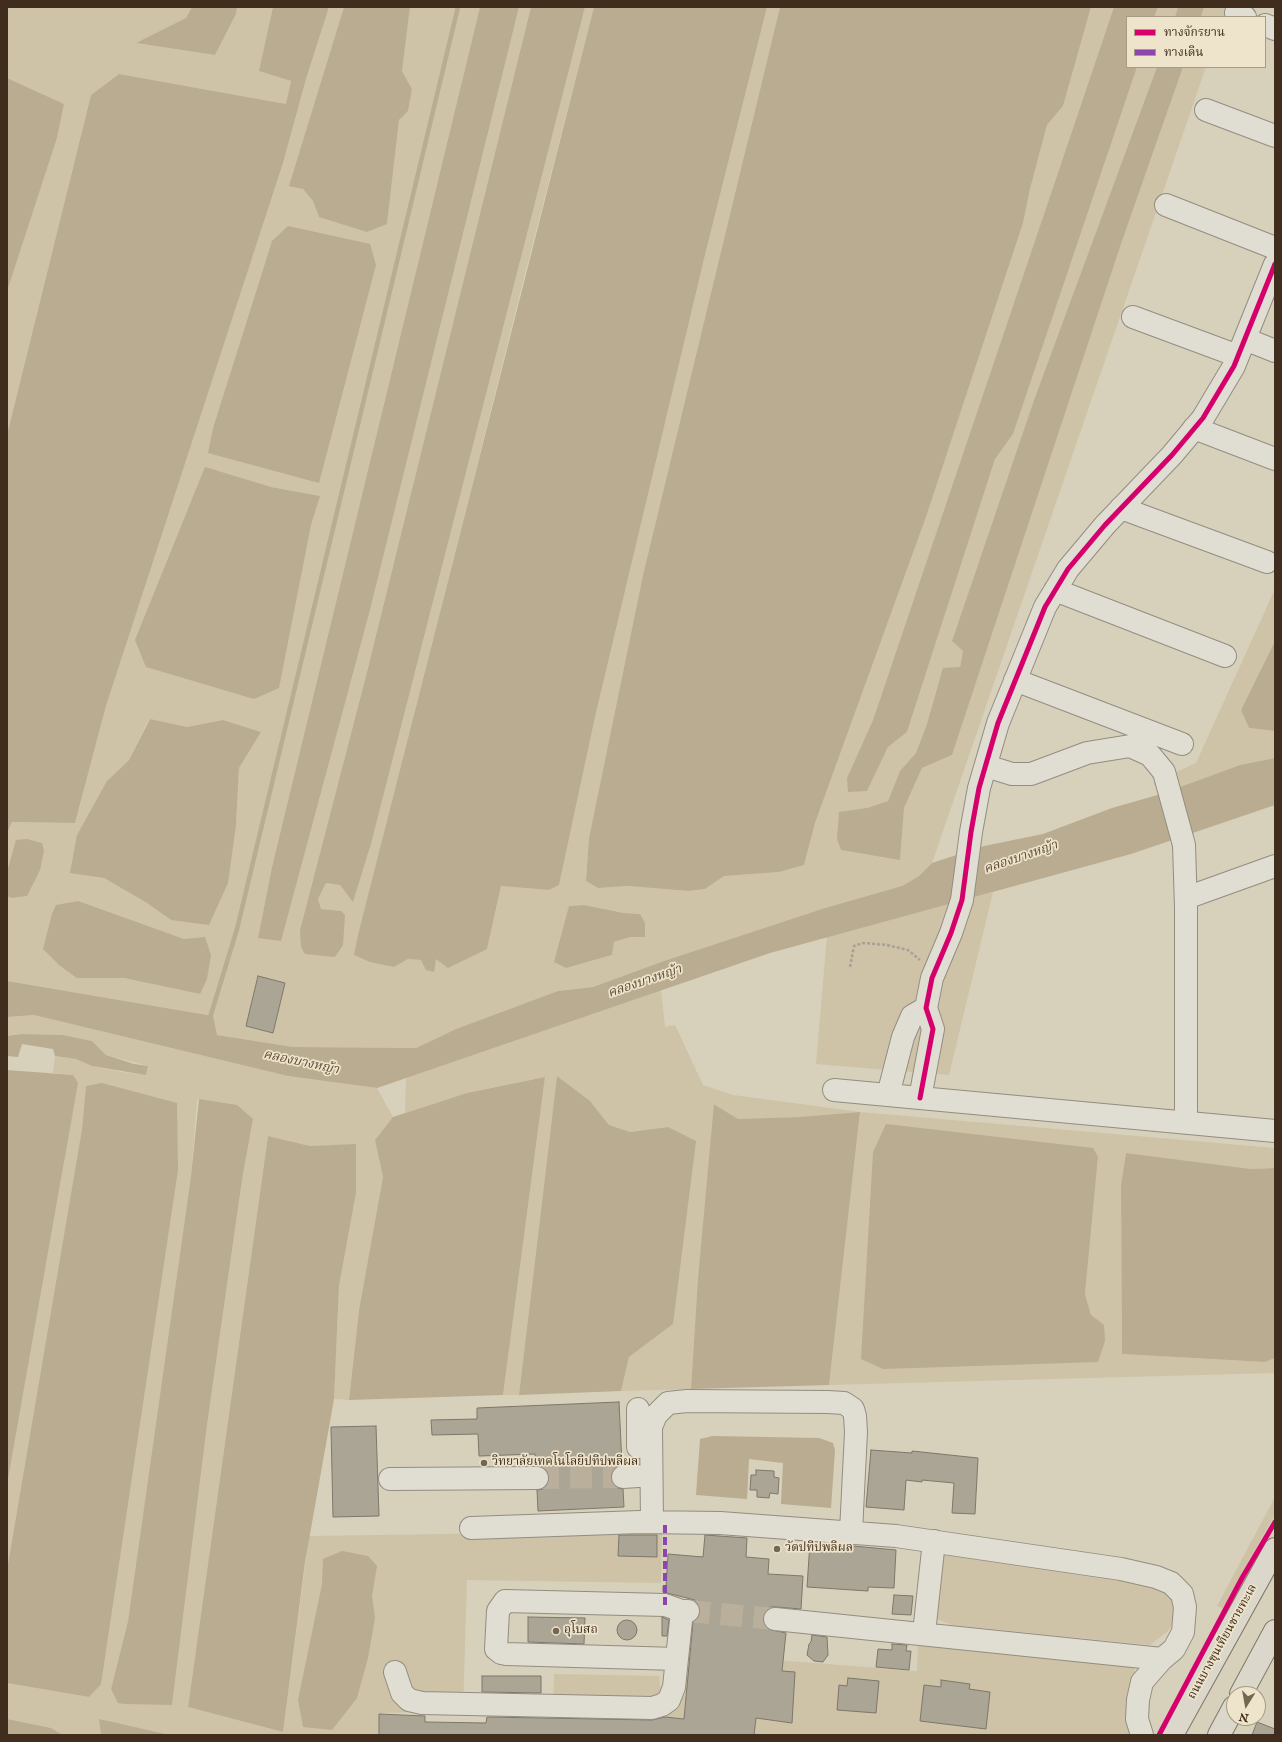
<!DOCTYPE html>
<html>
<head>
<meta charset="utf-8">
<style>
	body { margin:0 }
	#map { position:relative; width:1282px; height:1742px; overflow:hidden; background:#d7d0bb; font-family:"IM FELL English","Noto Serif Thai",serif }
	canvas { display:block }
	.frame { position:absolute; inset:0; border:8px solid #402d1d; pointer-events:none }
	.legend { position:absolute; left:1126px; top:16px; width:140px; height:52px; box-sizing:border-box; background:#ede4cb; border:1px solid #a89b85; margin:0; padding:5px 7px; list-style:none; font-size:12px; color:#402d1d }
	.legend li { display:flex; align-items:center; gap:8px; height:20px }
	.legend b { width:20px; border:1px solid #a89b85 }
	.north { position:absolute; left:1226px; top:1686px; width:40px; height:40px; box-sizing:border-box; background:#ede4cb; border:1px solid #a89b85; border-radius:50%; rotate:191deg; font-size:11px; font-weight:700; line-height:16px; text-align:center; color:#402d1d }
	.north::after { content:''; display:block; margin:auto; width:14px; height:18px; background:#756654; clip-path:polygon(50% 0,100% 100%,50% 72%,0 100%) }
</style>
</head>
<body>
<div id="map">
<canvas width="1282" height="1742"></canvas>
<div class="frame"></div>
<ul class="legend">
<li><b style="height:5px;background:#d6006c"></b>ทางจักรยาน</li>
<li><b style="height:5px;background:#8e44ad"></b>ทางเดิน</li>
</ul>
<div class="north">N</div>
</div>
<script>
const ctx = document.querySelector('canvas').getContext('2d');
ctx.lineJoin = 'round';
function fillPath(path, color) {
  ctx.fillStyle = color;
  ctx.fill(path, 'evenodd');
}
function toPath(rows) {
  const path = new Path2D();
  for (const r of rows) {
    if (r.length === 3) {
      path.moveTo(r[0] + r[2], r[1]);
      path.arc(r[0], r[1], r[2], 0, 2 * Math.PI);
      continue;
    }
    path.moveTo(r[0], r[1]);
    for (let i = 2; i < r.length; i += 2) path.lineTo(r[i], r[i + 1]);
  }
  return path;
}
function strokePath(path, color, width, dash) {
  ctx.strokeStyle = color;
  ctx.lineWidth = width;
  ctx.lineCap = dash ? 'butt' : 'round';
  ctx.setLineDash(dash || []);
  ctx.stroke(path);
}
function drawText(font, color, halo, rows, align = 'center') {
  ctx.font = font + ' "IM FELL English","Noto Serif Thai",serif';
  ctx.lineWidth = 3.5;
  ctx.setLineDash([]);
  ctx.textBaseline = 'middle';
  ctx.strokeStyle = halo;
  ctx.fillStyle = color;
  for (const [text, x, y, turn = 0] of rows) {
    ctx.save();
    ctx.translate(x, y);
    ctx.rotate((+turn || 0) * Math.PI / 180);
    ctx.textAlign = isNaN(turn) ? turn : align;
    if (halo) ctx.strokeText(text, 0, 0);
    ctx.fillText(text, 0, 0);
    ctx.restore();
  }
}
const green = toPath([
	[7,7,192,7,186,18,136,43,215,55,236,14,237,7,273,7,260,71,291,81,286,104,119,74,91,95,7,435,8,286,57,138,64,104,7,78],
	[329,7,344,7,290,185,303,189,313,201,319,217,387,224,399,120,408,111,412,89,402,71,410,7,480,7,272,867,258,938,371,606,519,7,531,7,366,676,300,930,341,911,321,909,318,899,326,883,340,885,353,901,371,844,585,7,594,7,525,274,354,955,394,967,408,959,421,960,433,972,436,959,487,949,501,886,549,890,559,885,595,717,704,259,767,7,780,7,643,575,589,838,586,881,598,888,628,886,689,891,705,889,724,876,779,872,804,865,815,823,926,517,1023,223,1030,189,1047,125,1063,106,1091,7,1114,7,873,720,847,778,867,791,888,747,907,732,995,459,1013,434,1137,67,1157,67,1034,400,952,641,963,651,960,667,927,724,916,754,900,771,888,801,867,808,841,850,900,859,904,808,922,768,952,755,1121,244,1183,67,1206,67,932,863,919,876,902,886,825,908,664,961,593,987,558,991,456,1029,416,1048,293,1047,216,1035,213,1016,7,981,7,896,11,898,8,869,7,872,7,833,12,822,75,823,106,706,283,163,306,79],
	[272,241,209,453,213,428],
	[271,487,319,496,311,525],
	[149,719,187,727,223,720,261,732,239,768,236,825,171,920,147,903,104,878,107,781,129,760],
	[584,905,624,913,640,914,645,937,630,937,614,942,612,955,566,968,567,917,569,906],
	[153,929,184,939,200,994,124,978,77,978],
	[258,976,285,983,273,1033,246,1026],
	[1158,7,1178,7,1175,17,1154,17],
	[1204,7,1227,7,1224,17,1201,17],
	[1275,589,1275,641,1241,710,1249,728,1275,731,1275,758,1240,765,1161,794,1153,783,1196,763],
	[993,892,949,1075,816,1064,827,936],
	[661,989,665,1027,675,1025,703,1085,733,1095,860,1112,1275,1148,1275,1168,1251,1169,1126,1153,1121,1185,1122,1354,1265,1362,1275,1358,1275,1373,829,1385,860,1112,799,1117,738,1119,715,1104,698,1278,691,1389,621,1391,629,1357,673,1324,668,1127,630,1132,609,1125,590,1101,557,1076,519,1395,503,1395,545,1077,467,1093,405,1113,406,1077],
	[886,1124,1098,1157,1085,1294,1091,1315],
	[34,1015,288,1076,377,1088,393,1117,375,1140,383,1177,359,1310,349,1400,334,1399,339,1286,356,1193,356,1145,310,1146,268,1136,188,1707,283,1732,309,1536,646,1531,662,1530,661,1583,467,1580,463,1711,382,1713,381,1735,170,1735,100,1720,101,1735,63,1735,51,1728,7,1719,7,1683,89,1697,177,1103,86,1087,82,1129,7,1570,7,1485,63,1169,73,1075,53,1073,55,1056,76,1059,92,1066,122,1072,146,1075,148,1066,106,1055,92,1041,63,1035,22,1034,7,1036,7,1017],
	[199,1099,253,1120,242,1180,207,1425,172,1705,111,1689,128,1621,191,1176,197,1101],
	[1275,1497,1275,1514,1223,1608,1217,1606],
	[950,1547,1160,1583,1170,1593,1176,1608,1176,1618,1168,1631,1150,1645,952,1625,931,1617,938,1554],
	[918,1641,1135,1661,1134,1695,1129,1735,647,1735,687,1653,917,1671],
	[554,1674,659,1676,661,1692,644,1719,553,1716]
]);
const water = toPath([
	[192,7,237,7,236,14,215,55,136,43,186,18],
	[273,7,329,7,306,79,283,163,106,706,75,823,12,822,7,833,7,435,91,95,119,74,286,104,291,81,259,71],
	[344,7,410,7,402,71,412,89,408,111,399,120,387,224,367,232,319,217,313,201,303,189,289,186],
	[480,7,519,7,371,606,281,941,258,938,272,867],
	[531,7,585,7,371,844,353,902,340,885,326,883,318,899,321,909,341,911,345,915,343,945,335,957,305,954,301,947,300,930,366,676],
	[594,7,767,7,704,259,595,717,559,885,549,890,501,886,487,949,448,968,436,959,434,972,426,970,421,960,408,959,394,967,370,962,354,955,358,935],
	[780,7,1091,7,1063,106,1047,125,1030,189,1023,223,926,517,815,823,804,865,779,872,724,876,705,889,689,891,628,886,598,888,586,881,589,838,643,575],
	[1114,7,1158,7,1154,17,1127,17,1127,67,1137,67,1013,434,995,459,907,732,888,747,867,791,848,792,847,778,873,720],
	[1178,7,1204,7,1201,17,1175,17],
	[1157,67,1183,67,1121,244,952,755,922,768,904,808,900,860,841,850,837,839,839,812,867,808,888,801,900,771,916,753,927,724,943,668,960,667,963,651,952,641,1034,400],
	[7,78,64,104,57,138,7,291],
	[288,226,370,244,376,265,319,483,208,453,213,428,272,241],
	[205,467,271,487,320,496,311,525,279,688,254,699,146,667,135,640],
	[1275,641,1275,731,1249,728,1241,710],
	[150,719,187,727,223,720,261,732,239,768,236,825,228,883,209,925,171,920,147,903,104,878,70,873,77,835,107,781,129,760],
	[1275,758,1275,805,1131,854,770,953,377,1088,288,1076,34,1015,7,1017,7,981,213,1016,217,1035,293,1047,416,1048,456,1029,558,991,593,987,664,961,825,908,902,886,919,876,932,863,984,846,1043,834,1112,808,1161,794,1240,765],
	[27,839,42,843,44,851,40,870,27,896,11,898,7,896,7,872,16,840],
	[78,901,184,939,205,937,211,955,207,979,200,994,124,978,77,978,59,965,43,949,52,914,56,905],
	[584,905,624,913,640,914,645,923,645,937,630,937,614,942,612,955,566,968,554,962,569,906],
	[22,1034,63,1035,92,1041,106,1055,134,1064,148,1066,146,1075,92,1066,76,1059,55,1056,53,1049,22,1044,18,1057,7,1056,7,1036],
	[7,1070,73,1075,78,1083,7,1485],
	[557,1076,590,1101,609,1125,630,1132,668,1127,696,1141,673,1324,629,1357,621,1391,519,1395],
	[545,1077,503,1395,349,1400,359,1310,383,1177,375,1140,393,1117,467,1093],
	[102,1083,177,1103,178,1170,101,1684,89,1697,7,1683,7,1570,82,1129,86,1086],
	[199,1099,237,1105,253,1119,242,1180,207,1425,172,1705,125,1704,118,1703,111,1689,128,1621,191,1176],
	[714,1104,738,1119,799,1117,860,1112,829,1385,691,1389,698,1278],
	[886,1124,1093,1148,1098,1157,1085,1294,1091,1315,1104,1325,1105,1341,1098,1362,883,1369,861,1359,873,1152],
	[268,1136,310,1146,356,1144,356,1193,339,1286,334,1399,305,1562,283,1732,188,1707],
	[1126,1153,1251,1169,1275,1168,1275,1358,1265,1362,1122,1354,1121,1185],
	[713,1436,819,1438,833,1443,835,1450,831,1508,781,1504,783,1463,749,1459,747,1499,696,1495,700,1439],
	[342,1551,368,1556,377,1566,372,1596,375,1618,368,1658,357,1698,332,1730,303,1727,298,1700,322,1584,323,1559],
	[7,1719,51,1728,63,1735,7,1735],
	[99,1719,170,1735,101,1735]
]);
const stream = toPath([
	[209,1021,237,929,458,7]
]);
const building = toPath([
	[258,976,285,983,273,1033,246,1026,258,976],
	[619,1402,622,1465,616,1467,612,1472,611,1477,613,1484,618,1488,623,1489,624,1507,538,1511,537,1490,543,1489,548,1484,549,1478,548,1471,543,1467,536,1466,535,1454,479,1456,478,1434,432,1435,431,1420,477,1419,477,1408,619,1402],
	[376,1426,379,1516,333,1517,331,1427,376,1426],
	[871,1450,912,1453,912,1451,978,1458,975,1514,952,1513,954,1483,922,1480,922,1482,906,1480,904,1510,866,1507,871,1450],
	[756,1470,774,1471,774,1477,779,1478,778,1494,770,1493,769,1498,757,1497,757,1490,750,1490,751,1475,756,1475,756,1470],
	[619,1535,657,1535,657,1557,618,1556,619,1535],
	[705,1535,747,1538,746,1557,769,1559,768,1574,803,1576,801,1609,776,1607,770,1607,765,1612,763,1618,764,1624,768,1629,786,1633,782,1671,795,1672,792,1723,756,1718,754,1735,379,1735,379,1714,425,1716,425,1722,486,1723,487,1717,652,1720,665,1717,684,1719,693,1622,699,1618,700,1611,699,1605,695,1600,663,1592,663,1586,666,1587,668,1554,703,1557,705,1535],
	[810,1542,896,1550,894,1588,868,1587,868,1591,807,1587,810,1542],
	[894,1595,913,1596,911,1615,892,1614,894,1595],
	[528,1617,585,1618,584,1644,528,1642,528,1617],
	[662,1617,669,1620,667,1636,662,1636,662,1617],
	[627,1630,10],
	[812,1635,827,1637,828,1655,823,1662,814,1661,807,1655,809,1644,811,1642,812,1635],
	[892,1644,907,1645,906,1651,911,1651,909,1670,876,1667,878,1649,892,1650,892,1644],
	[482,1676,541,1676,541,1693,482,1692,482,1676],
	[848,1678,879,1681,876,1713,837,1710,839,1685,847,1686,848,1678],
	[941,1680,970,1684,969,1689,990,1692,986,1729,920,1721,924,1685,941,1687,941,1680],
	[1257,1722,1275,1729,1275,1735,1252,1735,1257,1722]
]);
const minorTunnel = toPath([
	[537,1478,623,1477],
	[688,1611,775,1619]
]);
const path = toPath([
	[850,967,854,946,863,943,887,945,908,950,920,960]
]);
const minor = toPath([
	[1236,13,1245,17],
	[1265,25,1275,29],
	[1206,110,1275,136],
	[1166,205,1275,248],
	[1133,317,1238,356],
	[1245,339,1275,351],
	[1194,428,1275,459],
	[1121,508,1267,562],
	[1055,590,1225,656],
	[1015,680,1182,744],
	[986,766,1012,774,1031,774,1087,753,1130,746,1150,755,1164,772,1184,845,1186,908,1186,1122],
	[1186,898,1275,866],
	[834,1090,1275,1131],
	[888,1095,903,1037,912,1016,926,1008],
	[920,1098,933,1029,926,1008,932,978,951,933,962,900,971,832,979,788,998,723,1045,607,1068,569,1105,525,1172,455,1203,418,1234,366,1275,264],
	[638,1447,638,1409],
	[623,1477,638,1476],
	[390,1479,537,1478],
	[652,1522,651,1427,656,1415,668,1403,687,1401,828,1402,844,1403,853,1409,855,1416,856,1432,851,1532],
	[471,1528,640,1522,720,1523,896,1536,1121,1569,1156,1577,1171,1583,1182,1594,1185,1607,1183,1632,1174,1649,1162,1659,1142,1682,1138,1700,1137,1719,1142,1735],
	[775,1619,1162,1659],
	[924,1633,934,1541],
	[677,1659,506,1654,501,1653,496,1649,498,1611,505,1601,665,1605,682,1611],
	[395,1672,402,1693,409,1700,422,1703,652,1708,662,1705,669,1700,674,1687,682,1611,688,1611]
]);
const major = toPath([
	[1241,1694,1275,1631],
	[1172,1735,1275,1549],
	[1219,1735,1234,1707]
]);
const quiet = toPath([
	[665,1605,665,1522]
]);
const cycleway = toPath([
	[920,1098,933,1029,926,1008,932,978,951,933,962,900,971,832,979,788,998,723,1045,607,1068,569,1105,525,1172,455,1203,418,1234,366,1275,264],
	[1159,1735,1242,1578,1275,1522]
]);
const markers = [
	[484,1463,4,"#756654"],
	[777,1549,4,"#756654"],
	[556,1631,4,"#756654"]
];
const poiNames = [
	["วิทยาลัยเทคโนโลยีปทีปพลีผล",492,1463],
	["วัดปทีปพลีผล",785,1549],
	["อุโบสถ",564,1631]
];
const streetNames = [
	["ถนนบางขุนเทียนชายทะเล",1223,1642,-61]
];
const waterNames = [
	["คลองบางหญ้า",1021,858,-19],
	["คลองบางหญ้า",645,982,-19],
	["คลองบางหญ้า",301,1063,12]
];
fillPath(green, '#cec3a7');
fillPath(water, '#b9ac90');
strokePath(stream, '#b9ac90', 4.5);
fillPath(building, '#aba596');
strokePath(building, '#7e776a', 1);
strokePath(minorTunnel, '#b9af9b', 22, [22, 11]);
strokePath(minor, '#938d80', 24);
strokePath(major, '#7e776a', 24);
strokePath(path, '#a6a096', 2.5, [3, 2]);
strokePath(minor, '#e0ddd2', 22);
strokePath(major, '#dbd7ca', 22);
strokePath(quiet, '#8e44ad', 4, [8, 4]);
strokePath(cycleway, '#d6006c', 5);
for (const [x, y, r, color] of markers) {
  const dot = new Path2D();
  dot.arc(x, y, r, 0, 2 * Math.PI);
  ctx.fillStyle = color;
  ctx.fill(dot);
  strokePath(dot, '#ede4cb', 1.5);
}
drawText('12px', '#402d1d', '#ede4cb', poiNames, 'left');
drawText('12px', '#402d1d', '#ede4cb', streetNames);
drawText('italic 13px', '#5b4935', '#ede4cb', waterNames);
</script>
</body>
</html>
